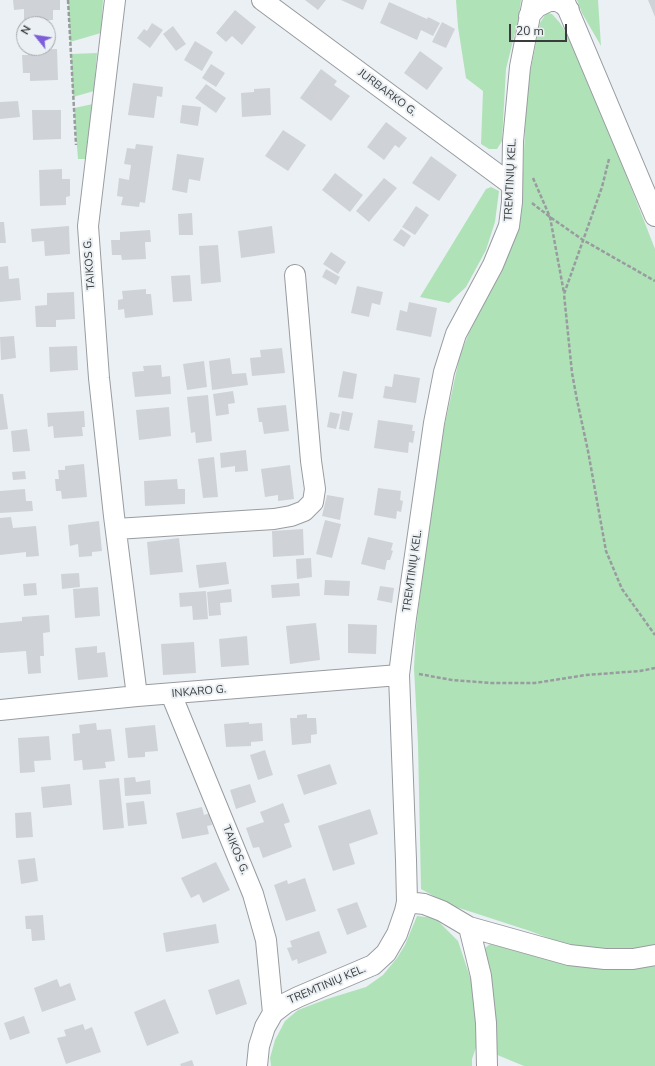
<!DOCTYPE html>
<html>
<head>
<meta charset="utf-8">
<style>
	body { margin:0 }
	#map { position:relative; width:655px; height:1066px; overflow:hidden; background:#ebf0f4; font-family:"Nunito Sans",sans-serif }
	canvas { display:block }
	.north { position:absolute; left:16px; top:16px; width:40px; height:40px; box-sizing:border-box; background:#ebf0f4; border:1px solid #a4a8aa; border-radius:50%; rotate:300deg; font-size:11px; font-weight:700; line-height:16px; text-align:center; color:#393b3c }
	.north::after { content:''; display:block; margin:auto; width:14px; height:18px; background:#7c5ed9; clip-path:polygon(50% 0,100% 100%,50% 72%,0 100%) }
	.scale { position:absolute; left:509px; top:24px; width:58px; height:18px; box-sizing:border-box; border:2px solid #393b3c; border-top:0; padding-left:5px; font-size:12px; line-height:14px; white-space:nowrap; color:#393b3c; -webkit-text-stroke:3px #ebf0f4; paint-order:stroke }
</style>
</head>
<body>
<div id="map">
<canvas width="655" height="1066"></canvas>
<div class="north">N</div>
<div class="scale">20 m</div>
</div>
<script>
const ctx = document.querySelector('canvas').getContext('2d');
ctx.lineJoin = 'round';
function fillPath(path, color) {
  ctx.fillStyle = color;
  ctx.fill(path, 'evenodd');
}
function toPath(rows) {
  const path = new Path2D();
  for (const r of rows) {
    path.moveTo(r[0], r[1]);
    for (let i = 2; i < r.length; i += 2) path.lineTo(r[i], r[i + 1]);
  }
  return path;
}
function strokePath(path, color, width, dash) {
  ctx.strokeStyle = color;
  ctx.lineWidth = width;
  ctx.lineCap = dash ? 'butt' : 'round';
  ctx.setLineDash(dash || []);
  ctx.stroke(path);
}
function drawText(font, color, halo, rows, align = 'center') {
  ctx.font = font + ' "Nunito Sans",sans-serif';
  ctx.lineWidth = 4;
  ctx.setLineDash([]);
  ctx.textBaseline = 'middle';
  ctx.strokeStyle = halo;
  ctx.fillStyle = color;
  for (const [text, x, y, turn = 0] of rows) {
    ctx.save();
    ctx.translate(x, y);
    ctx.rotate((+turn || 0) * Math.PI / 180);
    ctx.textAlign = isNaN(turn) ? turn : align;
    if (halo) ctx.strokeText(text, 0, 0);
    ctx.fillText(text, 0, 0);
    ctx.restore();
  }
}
const green = toPath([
	[68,0,103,0,101,33,70,42],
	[456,0,521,0,519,17,506,69,502,141,497,149,489,149,481,144,483,91,466,78,458,27],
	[577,0,598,0,601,46,582,13],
	[548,13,552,14,560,23,574,46,604,118,655,249,655,949,639,952,574,948,530,931,450,905,421,889,418,744,414,668,416,629,428,528,444,428,460,355,469,333,494,283,517,234,521,216,527,87,540,23,545,15],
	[97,53,94,91,73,97,71,54],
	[93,104,86,159,78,159,74,108],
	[491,187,499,191,495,222,486,250,466,287,449,303,420,297,486,189],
	[417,916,435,918,458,941,471,980,478,1016,478,1042,472,1059,472,1066,271,1066,270,1058,275,1040,285,1021,298,1010,327,999,366,987,383,975,397,958,405,945],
	[490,944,554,961,655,963,655,1066,524,1066,495,1054,492,982,485,948]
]);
const building = toPath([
	[13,0,60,0,60,10,53,10,53,20,24,21,24,9,14,10],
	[305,0,326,0,318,10],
	[341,0,367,0,363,10],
	[648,0,655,0,655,17],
	[389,2,427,19,428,17,440,23,433,36,421,30,417,40,380,23],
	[235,10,256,27,242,45,232,36,226,42,216,33],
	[442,22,455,29,446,48,432,42],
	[152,23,163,30,150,48,137,38,144,29,147,31],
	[173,26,186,44,176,51,163,34],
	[195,41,213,52,202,71,184,60],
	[57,49,58,80,30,81,30,73,23,73,22,55,28,55,28,50],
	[420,51,443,68,427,90,404,73],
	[211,64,225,73,216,87,202,78],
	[321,69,337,81,334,85,350,96,331,121,300,98],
	[133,83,163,87,162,97,157,96,154,118,128,115],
	[206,84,226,98,216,113,195,98],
	[270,88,271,115,242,117,241,93,254,92,254,89],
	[18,101,20,117,0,119,0,102],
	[182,105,201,107,198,126,180,123],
	[32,110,61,110,61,139,33,140],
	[386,122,407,138,399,148,395,145,384,160,367,147],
	[283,130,306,145,288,171,265,156],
	[136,144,153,146,145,203,140,202,139,207,121,205,123,197,117,196,119,178,129,180,131,165,124,164,127,148,135,149],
	[177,154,204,158,200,181,189,179,187,193,172,190],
	[431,156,457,175,439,201,412,183],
	[62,169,62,179,70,179,70,196,66,197,66,205,40,206,39,170],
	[335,173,363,195,350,212,322,190],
	[384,178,397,188,369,222,356,211],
	[416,206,429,215,415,235,402,227],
	[192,213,193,235,179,235,178,214],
	[0,222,4,222,6,243,0,243],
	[69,226,70,254,45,256,44,241,32,242,31,229],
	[272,226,275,253,241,258,238,231],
	[401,229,411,236,404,247,393,240],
	[150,230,151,242,145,242,146,259,122,260,121,255,112,255,111,240,120,240,120,232],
	[218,245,221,282,201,284,199,246],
	[331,252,346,262,338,274,323,264],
	[8,266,9,279,19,278,21,300,0,302,0,267],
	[326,269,340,277,336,285,322,277],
	[190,275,192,301,173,302,171,276],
	[357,286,383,292,380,305,372,303,369,317,351,313],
	[146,289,146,294,151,294,153,315,125,318,124,309,118,310,118,300,123,299,122,291],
	[74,292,75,319,56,320,56,327,36,327,35,306,47,305,47,293],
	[409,302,437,308,431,337,396,330,400,310,407,312],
	[14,336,16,358,1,360,0,337],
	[77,346,78,370,50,372,49,347],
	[282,348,285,373,252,376,250,358,261,357,260,350],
	[230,358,232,374,246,373,248,385,212,390,209,361],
	[204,361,207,387,187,390,183,364],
	[161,365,162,377,170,376,171,394,135,397,132,372,144,371,143,366],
	[343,371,357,374,353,399,338,397],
	[394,374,420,378,416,403,383,398,385,386,392,387],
	[233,391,235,403,228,404,229,414,216,416,213,394],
	[0,394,3,394,8,429,0,430],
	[208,395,212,441,196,443,195,432,191,433,187,397],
	[286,405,289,431,264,434,262,422,259,422,257,408],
	[169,407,171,436,139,440,136,410],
	[84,411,85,427,82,427,83,436,54,438,53,426,48,427,47,413],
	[342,411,353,413,349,431,339,429],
	[330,412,340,414,336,429,327,427],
	[378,420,413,425,412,431,415,431,413,443,409,442,408,453,374,448],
	[27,429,30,451,13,452,11,431],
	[246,450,248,471,235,472,235,466,221,468,220,453],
	[214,457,218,497,203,498,198,459],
	[84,464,87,497,62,499,61,491,56,491,55,479,59,479,58,470,65,470,65,466],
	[290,465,294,499,278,501,278,495,265,497,261,469],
	[25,471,26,479,13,480,12,472],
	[177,479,178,489,185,489,185,504,145,506,144,481],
	[378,488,401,491,400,500,403,501,401,512,397,511,396,519,374,515],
	[25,489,26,501,32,501,33,511,0,513,0,491],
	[327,495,344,498,340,520,322,516],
	[11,517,13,528,36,526,39,556,26,557,26,552,0,555,0,518],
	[325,520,341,524,332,558,316,554],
	[99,521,102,551,92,552,92,556,79,557,78,544,70,546,68,525],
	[303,529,304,555,273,557,272,531],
	[368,537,393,543,391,550,393,551,390,560,387,560,385,570,361,564],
	[179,538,183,572,150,575,147,542],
	[311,558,312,577,297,579,296,559],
	[226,562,229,584,199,588,196,565],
	[79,573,80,587,62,589,61,574],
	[325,580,350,581,349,596,324,595],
	[36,583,37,595,24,596,23,584],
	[299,583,300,596,272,598,271,585],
	[380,586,394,588,392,603,377,600],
	[98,587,100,616,75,618,73,589],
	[231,589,232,602,220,603,221,615,209,616,207,592],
	[206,591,208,619,193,620,192,606,180,607,179,593],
	[49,615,50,632,43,633,44,656,40,656,41,673,28,674,26,651,0,653,0,623,22,621,22,617],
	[316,623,320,660,290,664,286,626],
	[348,624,377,625,376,654,348,653],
	[247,636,249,665,221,667,219,639],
	[194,642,196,673,163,675,161,644],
	[97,646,97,653,105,652,108,677,78,680,75,648],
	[307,714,307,718,316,718,317,734,311,735,311,743,292,745,290,718,297,718,297,715],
	[249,722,249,724,262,723,263,741,251,742,251,746,226,747,224,724],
	[96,723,97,730,111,729,115,761,105,762,106,768,83,770,82,760,74,761,72,734,80,733,79,725],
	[155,725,158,751,145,752,145,757,128,758,125,728],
	[49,736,51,760,34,761,35,772,20,773,18,738],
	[265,750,273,775,258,780,250,755],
	[330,764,337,784,304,795,297,775],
	[135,777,136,782,150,780,151,794,125,796,124,778],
	[119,778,124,828,103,830,99,780],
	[70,784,72,805,43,808,41,787],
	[250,784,256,802,236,809,230,790],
	[144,801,147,824,128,826,126,803],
	[283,803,290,822,284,824,292,847,263,858,259,847,253,848,246,828,264,822,260,812],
	[202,807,204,815,210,813,212,825,207,826,209,834,182,839,176,813],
	[370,809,378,834,349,844,355,864,333,871,318,826],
	[31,812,33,837,16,838,15,813],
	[35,858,38,881,21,884,18,860],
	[216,862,230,890,203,903,199,894,191,898,181,878],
	[305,878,316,911,286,921,274,885,287,880,288,884],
	[357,902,367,927,347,935,337,909],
	[43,915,45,940,32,941,31,929,26,929,25,916],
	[216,924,219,943,166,952,163,933],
	[319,931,327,953,298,964,297,959,292,961,287,948,292,947,290,941],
	[57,979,60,987,70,983,76,1000,42,1012,34,988],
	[239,979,247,1004,216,1015,208,990],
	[165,999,179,1033,147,1046,134,1012],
	[24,1016,30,1033,10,1040,4,1023],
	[83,1024,85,1030,92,1027,101,1052,66,1064,57,1038,66,1036,64,1030],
	[192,1060,194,1066,181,1066,180,1064]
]);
const path = toPath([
	[68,0,76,145],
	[609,159,602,187,564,294,572,373,577,400,588,451,606,551,622,589,655,635],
	[533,178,550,217,564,293],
	[532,203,550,217,583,240,655,281],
	[419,674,452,680,491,683,535,683,586,675,640,671,655,668]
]);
const street = toPath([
	[115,0,88,226,99,378,114,516,137,696],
	[262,0,512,185],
	[564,0,655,216],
	[529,16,537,7,549,1,557,1,563,4,569,10],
	[116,529,274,519,291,516,304,511,313,502,315,489,311,461,295,275],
	[171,694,253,894,266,940,273,1013],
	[0,710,137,696,399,675],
	[407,902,424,904,442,911,469,927,481,976,486,1023,487,1066],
	[469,927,569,955,605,959,633,959,655,955],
	[257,1066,259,1046,265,1027,273,1013,286,1003,298,997,373,965,386,953,397,934,405,911,407,902,406,860,399,675,406,618,434,423,444,372,456,334,493,265,509,226,512,202,513,141,520,67,533,0]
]);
const streetNames = [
	["JURBARKO G.",387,93,37],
	["TREMTINIŲ KEL.",511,180,-87],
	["TAIKOS G.",90,264,-94],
	["TREMTINIŲ KEL.",413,571,-82],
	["INKARO G.",199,692,-5],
	["TAIKOS G.",235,850,68],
	["TREMTINIŲ KEL.",327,985,-23]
];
fillPath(green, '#b0e2b8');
fillPath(building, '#cfd3d7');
strokePath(street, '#989ca0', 22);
strokePath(path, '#989c9e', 2.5, [4, 2]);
strokePath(street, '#fff', 20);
drawText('11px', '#393b3c', '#ebf0f4', streetNames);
</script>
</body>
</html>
